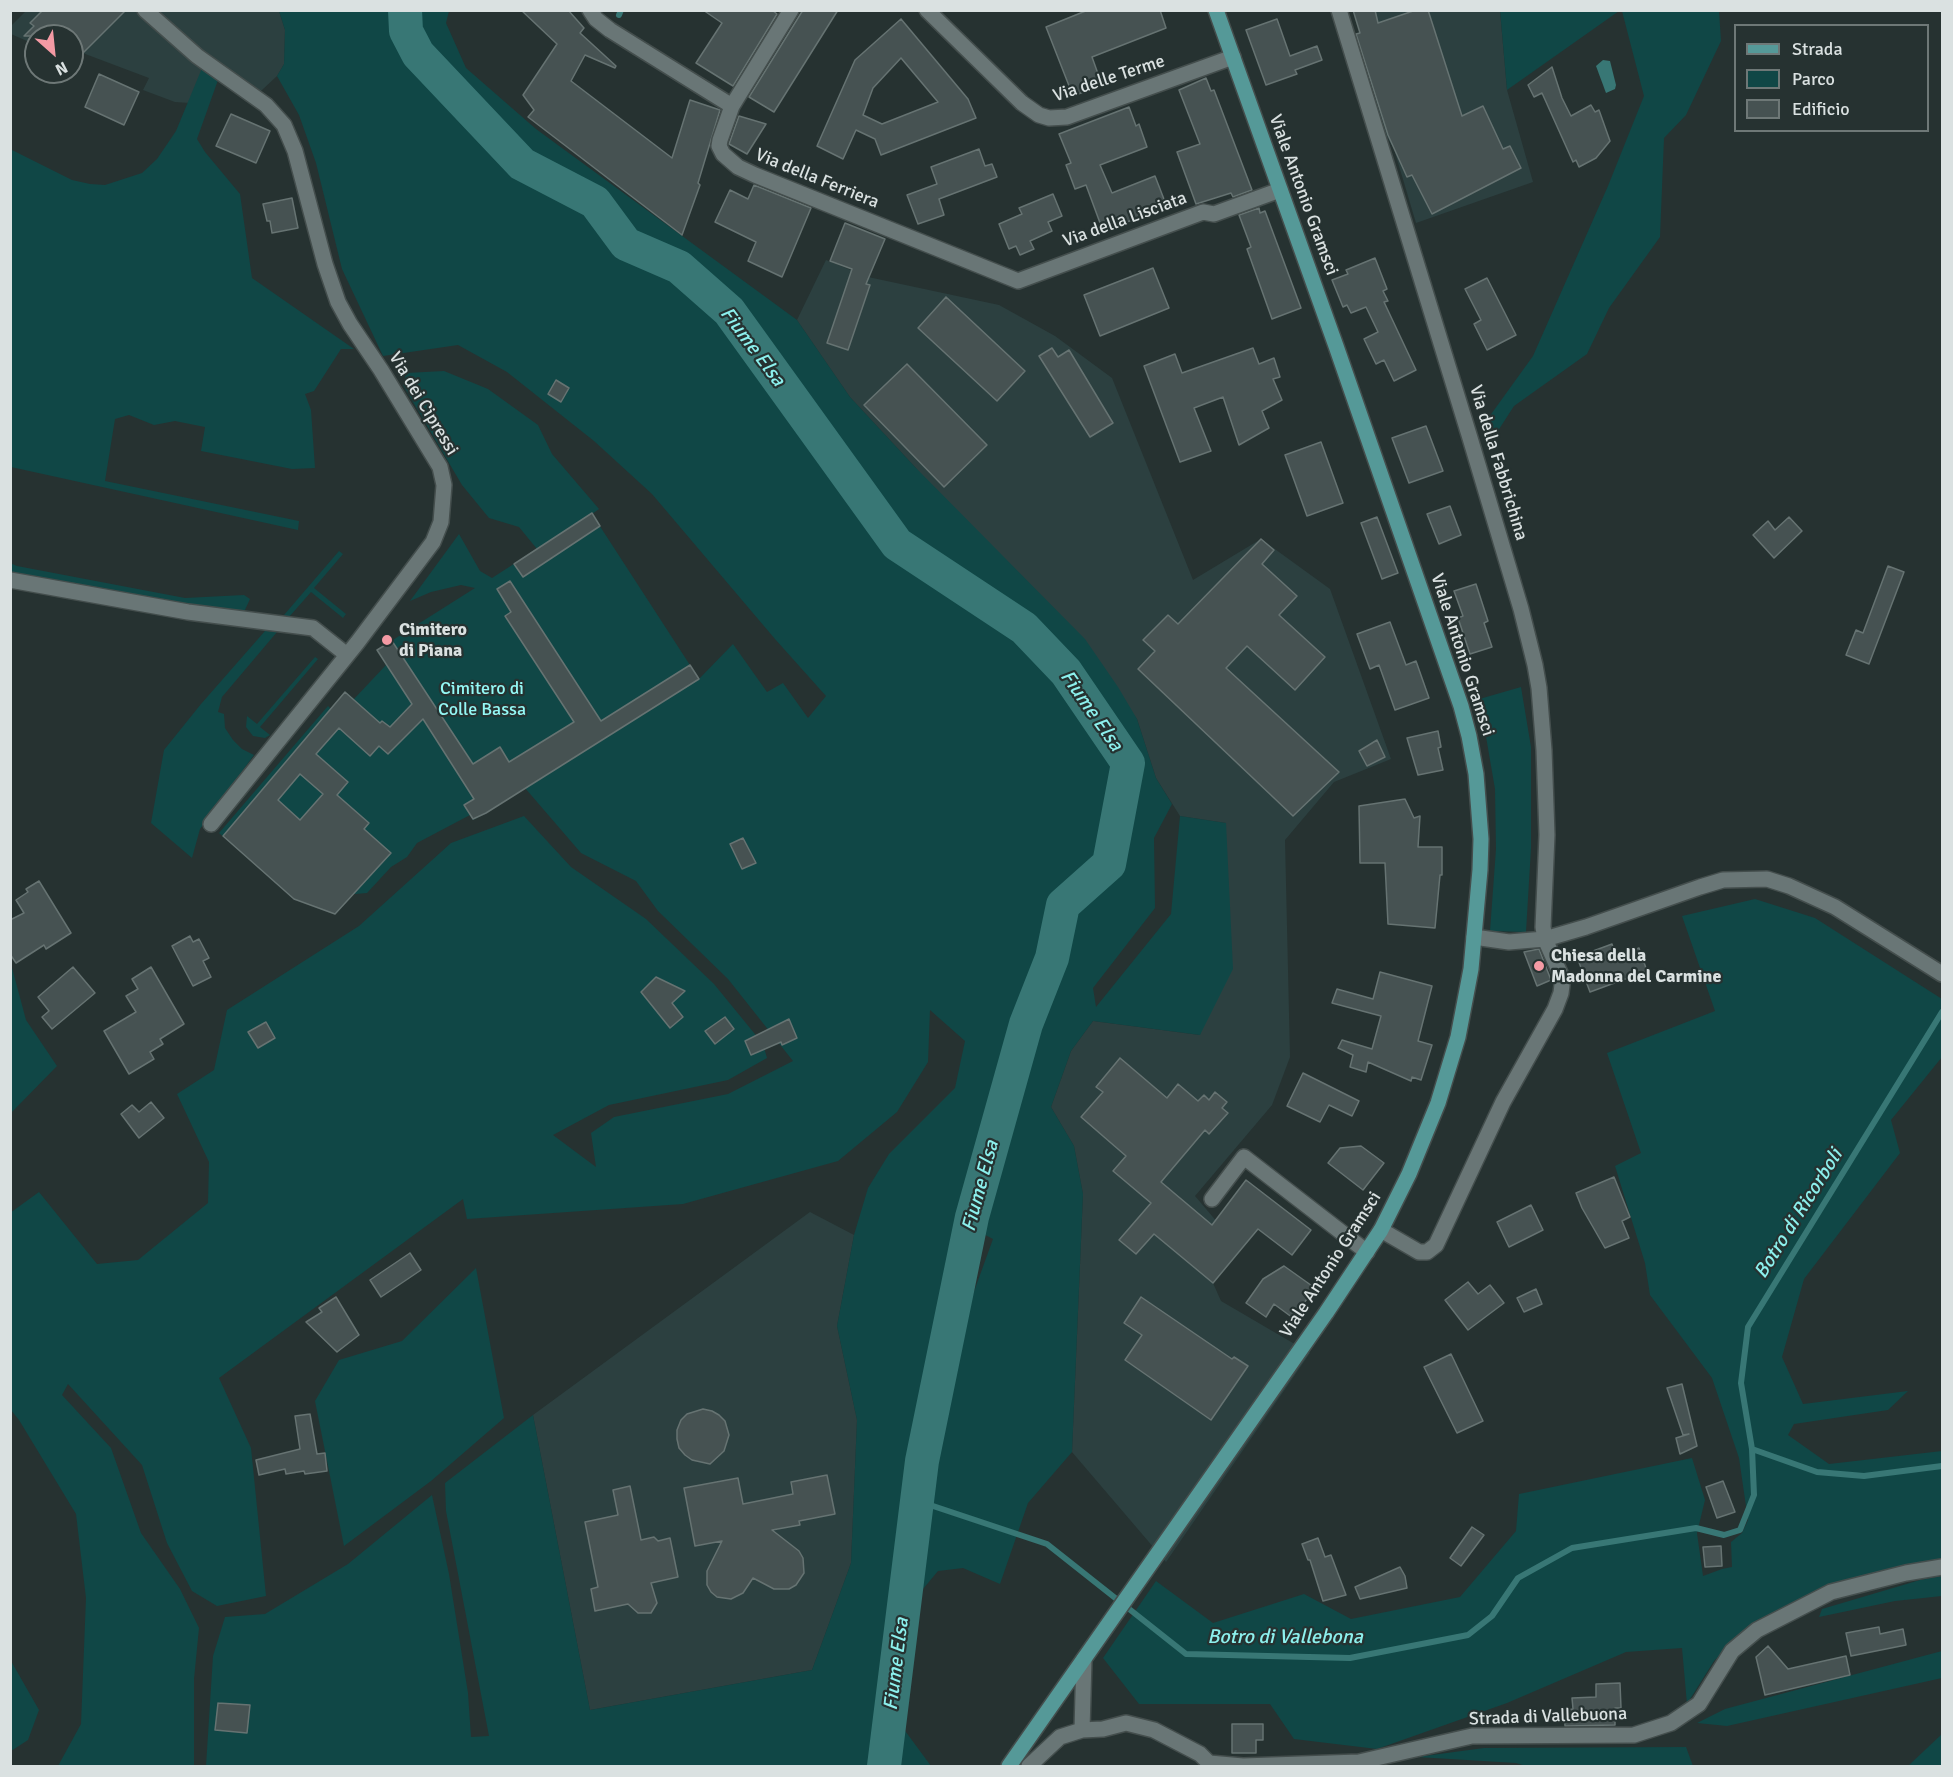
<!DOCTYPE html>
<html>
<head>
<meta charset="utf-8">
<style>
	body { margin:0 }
	#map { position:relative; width:1953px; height:1777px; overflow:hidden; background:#263231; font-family:Signika,sans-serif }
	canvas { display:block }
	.frame { position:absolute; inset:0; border:12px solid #dae1e1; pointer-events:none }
	.legend { position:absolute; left:1734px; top:24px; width:195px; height:108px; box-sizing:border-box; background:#263231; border:2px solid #6e7877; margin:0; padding:8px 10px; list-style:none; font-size:18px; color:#dae1e1 }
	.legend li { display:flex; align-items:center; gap:12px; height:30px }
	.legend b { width:30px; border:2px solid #6e7877 }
	.north { position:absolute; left:24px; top:24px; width:60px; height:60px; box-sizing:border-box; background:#263231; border:2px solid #6e7877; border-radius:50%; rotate:153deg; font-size:16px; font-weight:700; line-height:24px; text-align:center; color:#dae1e1 }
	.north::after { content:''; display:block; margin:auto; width:21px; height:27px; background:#f49aa4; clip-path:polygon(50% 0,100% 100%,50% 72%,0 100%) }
</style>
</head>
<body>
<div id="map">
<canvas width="1953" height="1777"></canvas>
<div class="frame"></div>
<ul class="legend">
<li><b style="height:8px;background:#559998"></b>Strada</li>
<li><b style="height:16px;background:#104746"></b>Parco</li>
<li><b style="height:16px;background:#465252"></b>Edificio</li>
</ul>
<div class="north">N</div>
</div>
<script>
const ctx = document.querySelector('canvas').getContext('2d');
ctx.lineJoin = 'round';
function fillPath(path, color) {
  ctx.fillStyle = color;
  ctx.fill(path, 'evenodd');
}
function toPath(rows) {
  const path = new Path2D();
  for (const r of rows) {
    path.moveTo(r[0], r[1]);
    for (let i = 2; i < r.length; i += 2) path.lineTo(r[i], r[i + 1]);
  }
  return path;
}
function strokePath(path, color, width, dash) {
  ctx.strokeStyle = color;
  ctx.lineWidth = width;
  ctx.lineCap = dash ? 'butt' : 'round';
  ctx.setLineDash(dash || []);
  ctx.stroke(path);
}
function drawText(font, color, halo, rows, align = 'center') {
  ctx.font = font + ' Signika,sans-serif';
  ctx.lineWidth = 4.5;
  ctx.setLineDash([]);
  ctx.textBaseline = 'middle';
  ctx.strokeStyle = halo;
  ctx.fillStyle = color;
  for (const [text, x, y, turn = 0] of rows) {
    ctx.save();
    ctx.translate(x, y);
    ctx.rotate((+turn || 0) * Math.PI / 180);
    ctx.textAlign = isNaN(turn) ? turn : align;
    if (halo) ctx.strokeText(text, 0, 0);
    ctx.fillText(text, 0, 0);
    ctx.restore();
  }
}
const built = toPath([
	[134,10,279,11,285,30,284,64,277,76,248,103,203,68,190,103,175,102,143,90,149,78,80,52,75,62,72,60,72,36,36,36,36,45,11,34,10,27,26,11],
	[1353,11,1500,11,1507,90,1533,182,1416,223,1394,149,1386,135,1356,34,1360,32],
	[826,260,868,277,999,305,1055,336,1112,378,1193,580,1261,539,1330,589,1391,759,1334,782,1285,840,1290,1057,1272,1105,1195,1196,1241,1250,1213,1283,1221,1301,1310,1353,1166,1562,1072,1452,1083,1194,1074,1146,1051,1107,1071,1051,1093,1021,1200,1035,1226,823,1180,816,1156,778,1137,719,915,467,850,397,797,320],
	[810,1212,854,1235,837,1326,857,1420,851,1563,812,1670,590,1710,533,1415]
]);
const green = toPath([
	[1500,10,1619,10,1619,11,1507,90],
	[279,11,449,11,446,23,466,68,536,129,797,320,850,397,915,467,1085,639,1118,687,1137,719,1156,778,1172,804,1154,838,1155,908,1093,988,1096,1007,1171,914,1180,816,1226,823,1233,969,1200,1035,1093,1021,1071,1051,1051,1107,1074,1146,1083,1194,1072,1452,1028,1503,1000,1584,963,1568,938,1571,923,1589,917,1607,903,1728,931,1766,206,1766,213,1656,225,1617,265,1614,348,1564,432,1495,449,1574,468,1693,471,1737,489,1736,446,1511,445,1483,533,1415,590,1710,812,1670,851,1563,857,1420,837,1326,854,1235,868,1188,889,1154,955,1088,965,1041,930,1010,928,1062,897,1112,838,1161,683,1204,467,1219,463,1199,219,1378,251,1448,266,1596,217,1606,192,1591,167,1543,142,1465,68,1384,62,1395,111,1448,141,1533,180,1589,199,1628,194,1679,194,1766,58,1766,81,1724,86,1598,76,1514,19,1420,11,1410,10,1213,39,1192,97,1264,138,1260,208,1203,209,1162,177,1094,214,1070,227,1010,359,926,451,843,524,816,571,867,646,919,714,984,763,1044,767,1058,728,1080,609,1105,553,1135,596,1167,591,1133,614,1117,728,1094,793,1061,728,979,658,911,636,881,581,853,525,788,486,813,473,820,470,815,417,843,407,857,391,867,367,893,295,899,219,833,328,706,331,709,345,692,354,699,386,665,377,650,475,588,461,585,431,592,410,601,459,534,480,571,492,578,537,549,519,527,489,518,462,485,403,385,406,373,444,371,488,389,538,425,552,454,599,509,592,514,699,679,733,644,767,692,783,683,808,718,826,696,775,639,652,494,594,441,507,372,458,345,383,356,342,269,316,163,299,115,277,76,284,64,285,30],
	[966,1225,993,1239,942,1380,930,1376],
	[1622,11,1719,11,1721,41,1686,115,1664,138,1660,237,1609,308,1587,354,1514,406,1494,437,1484,424,1533,356,1608,186,1644,96],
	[202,68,218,80,197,139,205,152,240,194,252,278,354,349,341,349,314,391,305,394,311,410,315,468,292,469,201,451,205,427,175,421,154,425,129,415,115,419,105,481,299,521,298,530,11,467,10,149,72,180,90,184,105,185,142,173,157,159,176,131],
	[339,551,343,554,314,588,346,614,343,618,311,592,289,617,284,615],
	[10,563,17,566,185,598,244,595,250,599,244,612,189,608,11,576],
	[265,631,277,632,222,697,218,712,224,714,225,728,233,740,242,749,254,755,200,829,192,858,151,823,164,750,201,704],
	[315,657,318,659,260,727,270,735,265,738,253,736,246,727,247,716,257,724],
	[1521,687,1531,747,1531,848,1526,932,1490,931,1496,849,1495,789,1484,725,1476,700],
	[1755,899,1815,918,1942,999,1942,1057,1891,1120,1900,1153,1804,1279,1782,1357,1803,1404,1908,1391,1888,1410,1794,1424,1788,1435,1829,1464,1942,1451,1942,1559,1903,1567,1827,1589,1746,1628,1714,1661,1687,1704,1682,1648,1626,1652,1507,1703,1377,1749,1294,1739,1270,1704,1139,1704,1103,1658,1156,1581,1213,1623,1304,1594,1351,1619,1460,1597,1516,1531,1519,1494,1692,1458,1705,1500,1697,1533,1703,1576,1722,1569,1732,1567,1731,1542,1742,1533,1748,1520,1739,1458,1712,1378,1650,1295,1645,1263,1615,1166,1641,1153,1607,1053,1715,1011,1682,916],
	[11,964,26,1020,57,1066,11,1113],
	[476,1268,504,1418,431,1481,344,1546,315,1401,339,1360,402,1341],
	[1942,1576,1942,1596,1895,1601,1819,1617,1822,1609,1920,1580],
	[1942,1651,1942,1678,1727,1726,1697,1723,1725,1709],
	[11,1661,39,1710,28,1740,11,1751],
	[1942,1734,1942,1766,1908,1766],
	[1686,1747,1693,1766,1526,1766,1516,1763,1417,1757,1484,1748]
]);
const water = toPath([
	[1603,60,1610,61,1616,85,1615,89,1606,93,1596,66]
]);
const stream = toPath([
	[619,15,621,10],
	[1752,1449,1741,1383,1748,1327,1942,1012],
	[918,1501,1047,1544,1186,1654,1350,1658,1468,1635,1492,1616,1518,1578,1572,1548,1696,1528,1724,1535,1740,1530,1754,1495,1752,1449,1817,1472,1864,1476,1942,1466]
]);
const river = toPath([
	[405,10,406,31,418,54,522,164,595,202,626,244,679,267,729,311,897,544,1024,628,1066,672,1128,763,1109,864,1063,905,1052,958,1026,1024,972,1217,922,1461,884,1766]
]);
const building = toPath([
	[43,10,126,10,83,53,72,42,72,36,24,36,34,26,30,23,43,10],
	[521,10,568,10,584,28,580,33,616,66,615,68,585,55,571,81,672,158,690,100,720,110,698,183,700,185,682,235,528,117,534,110,523,95,557,44,521,10],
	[703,10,772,10,777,14,733,86,696,63,722,23,703,10],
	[803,10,838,10,774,112,749,97,803,10],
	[1088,10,1160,10,1166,28,1092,57,1102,85,1073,96,1046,27,1088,10],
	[1353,10,1375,10,1378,23,1416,10,1428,10,1462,116,1483,106,1503,149,1510,146,1521,168,1432,214,1412,175,1407,177,1388,135,1356,34,1360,33,1353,10],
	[901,19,968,99,976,118,881,155,875,139,856,130,843,159,817,146,855,60,901,19],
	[901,58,938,102,882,124,863,115,873,88,901,58],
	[1277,19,1290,56,1317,46,1322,60,1295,70,1297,74,1266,85,1246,30,1277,19],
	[1552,67,1562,98,1571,116,1591,105,1595,112,1599,110,1610,141,1596,158,1579,167,1576,160,1573,162,1542,93,1534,97,1528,85,1552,67],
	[99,74,139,92,124,125,85,107,99,74],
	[1206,78,1211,91,1214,90,1252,190,1233,197,1231,193,1196,204,1177,152,1200,144,1179,90,1206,78],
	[1129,107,1136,126,1139,124,1147,147,1100,165,1112,193,1155,176,1167,207,1103,231,1086,185,1075,189,1066,165,1071,163,1059,134,1129,107],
	[231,114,270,131,256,163,216,146,231,114],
	[739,116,766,124,747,154,729,144,739,116],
	[979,149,985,166,992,164,997,177,939,199,944,215,918,224,907,195,937,184,931,167,979,149],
	[754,185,811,208,782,277,748,261,756,242,715,222,730,190,748,199,754,185],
	[1053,194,1062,216,1048,222,1052,231,1030,241,1034,249,1020,255,1016,246,1009,249,999,224,1022,214,1019,208,1053,194],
	[292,198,298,228,272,233,270,221,267,221,263,204,292,198],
	[1259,208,1260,213,1265,211,1301,308,1272,319,1247,249,1251,247,1239,215,1259,208],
	[845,223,885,239,866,284,870,285,848,350,827,343,852,269,830,261,845,223],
	[1375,258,1387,289,1383,291,1388,301,1384,302,1416,370,1394,381,1384,360,1376,364,1364,339,1378,332,1366,307,1351,313,1347,305,1343,307,1332,280,1348,274,1346,270,1375,258],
	[1153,268,1169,308,1100,336,1084,295,1153,268],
	[1487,278,1516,335,1487,350,1474,324,1481,320,1465,289,1487,278],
	[946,297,1025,371,997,401,918,328,946,297],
	[1052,348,1058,357,1069,350,1113,423,1090,437,1039,356,1052,348],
	[1253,348,1259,364,1274,358,1280,377,1273,379,1282,400,1262,411,1269,428,1239,445,1223,397,1194,408,1211,451,1180,462,1144,366,1175,354,1182,373,1253,348],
	[907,364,987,445,944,487,864,405,907,364],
	[556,380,569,388,561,402,548,394,556,380],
	[1426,426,1443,471,1409,483,1392,438,1426,426],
	[1321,442,1343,503,1307,516,1285,455,1321,442],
	[1450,506,1461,535,1439,544,1427,514,1450,506],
	[592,513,600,526,523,577,514,564,592,513],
	[1377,517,1398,573,1382,579,1361,523,1377,517],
	[1789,517,1802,531,1774,558,1753,535,1768,521,1775,530,1789,517],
	[1261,539,1274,550,1262,564,1297,596,1279,615,1325,657,1295,690,1247,646,1226,668,1339,772,1293,816,1138,669,1155,651,1143,640,1168,615,1178,624,1261,539],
	[1888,566,1904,572,1869,664,1846,655,1856,630,1863,633,1888,566],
	[510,581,601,721,690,665,699,679,486,813,473,819,464,805,474,799,423,719,388,754,379,746,370,756,339,728,316,754,348,782,337,795,369,823,364,829,391,853,335,914,294,899,223,836,345,692,380,723,382,721,390,727,412,704,377,650,392,641,473,764,500,747,509,762,574,722,505,616,511,612,497,589,510,581],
	[300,774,323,794,300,820,278,800,300,774],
	[1476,584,1488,621,1484,623,1492,647,1470,654,1458,618,1463,616,1454,591,1476,584],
	[1390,622,1406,665,1416,661,1429,698,1395,710,1379,665,1370,669,1357,634,1390,622],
	[1438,731,1441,747,1438,748,1443,770,1418,775,1407,738,1438,731],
	[1377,740,1385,757,1367,766,1359,751,1377,740],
	[1405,799,1414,818,1420,816,1418,847,1442,847,1442,875,1440,875,1435,928,1388,924,1385,863,1360,863,1359,806,1405,799],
	[743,838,756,863,742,869,730,844,743,838],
	[39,881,71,933,46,949,44,945,16,963,10,954,10,920,24,913,16,900,28,892,26,889,39,881],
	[190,936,193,942,199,939,209,958,203,961,211,977,193,986,172,946,190,936],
	[1612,944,1616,957,1639,948,1647,971,1590,992,1577,957,1612,944],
	[1539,949,1551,980,1537,986,1524,952,1539,949],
	[73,967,95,993,52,1029,42,1017,49,1011,38,997,73,967],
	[151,967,184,1024,160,1039,163,1044,150,1052,154,1059,129,1074,104,1031,136,1012,126,996,138,989,132,979,151,967],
	[1380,972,1432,986,1418,1041,1432,1045,1421,1080,1412,1077,1411,1081,1368,1062,1366,1072,1350,1067,1353,1055,1338,1048,1342,1040,1372,1049,1381,1016,1332,1003,1337,989,1373,999,1380,972],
	[656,977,685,991,672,1003,683,1017,670,1028,641,992,656,977],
	[725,1017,734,1029,715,1044,705,1031,725,1017],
	[789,1019,797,1038,782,1045,781,1042,751,1055,745,1041,789,1019],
	[266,1022,275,1038,258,1048,248,1032,266,1022],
	[1120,1058,1167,1098,1178,1084,1198,1101,1204,1095,1209,1100,1215,1092,1227,1102,1222,1108,1228,1113,1209,1134,1205,1130,1161,1182,1212,1225,1246,1180,1311,1230,1292,1255,1258,1229,1213,1283,1154,1234,1136,1254,1119,1240,1151,1203,1113,1171,1126,1156,1081,1117,1103,1092,1096,1087,1120,1058],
	[1303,1073,1359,1101,1352,1116,1329,1105,1320,1122,1287,1106,1303,1073],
	[151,1102,164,1118,139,1138,121,1114,132,1105,139,1112,151,1102],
	[1361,1146,1384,1163,1363,1190,1328,1163,1340,1148,1361,1146],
	[1614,1177,1630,1217,1622,1221,1629,1238,1605,1248,1582,1208,1576,1193,1614,1177],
	[1531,1205,1543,1230,1509,1247,1497,1222,1531,1205],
	[410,1253,421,1270,381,1297,370,1280,410,1253],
	[1284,1266,1315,1288,1293,1318,1274,1304,1266,1317,1246,1303,1263,1279,1284,1266],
	[1468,1282,1478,1294,1490,1285,1504,1303,1468,1330,1445,1300,1468,1282],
	[1536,1289,1542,1304,1524,1312,1517,1298,1536,1289],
	[336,1297,359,1335,337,1352,306,1322,322,1312,319,1308,336,1297],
	[1141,1297,1232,1359,1234,1357,1248,1366,1211,1420,1125,1360,1142,1335,1124,1323,1141,1297],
	[1451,1354,1483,1421,1457,1433,1424,1367,1451,1354],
	[1682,1384,1697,1446,1680,1454,1676,1438,1689,1434,1683,1435,1667,1388,1682,1384],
	[703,1409,712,1411,719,1415,725,1421,729,1435,724,1451,710,1464,692,1460,685,1455,679,1448,677,1439,677,1430,681,1420,687,1414,703,1409],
	[310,1414,317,1454,325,1453,327,1471,305,1474,304,1471,286,1474,285,1469,259,1475,256,1460,300,1449,295,1416,310,1414],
	[827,1475,835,1514,799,1521,800,1525,772,1530,799,1551,803,1558,804,1573,796,1585,789,1589,774,1589,753,1578,743,1593,731,1599,717,1597,711,1592,707,1585,707,1571,722,1541,695,1546,684,1488,738,1478,743,1504,793,1494,791,1482,827,1475],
	[1723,1481,1735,1512,1717,1518,1706,1487,1723,1481],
	[630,1486,641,1540,654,1537,658,1541,670,1538,678,1577,651,1583,657,1603,651,1613,638,1613,628,1604,595,1611,591,1589,598,1587,585,1522,618,1515,613,1490,630,1486],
	[1472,1527,1484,1535,1461,1566,1450,1558,1472,1527],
	[1318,1538,1325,1557,1331,1555,1346,1595,1323,1601,1310,1560,1308,1560,1302,1544,1318,1538],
	[1721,1546,1722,1566,1705,1567,1703,1547,1721,1546],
	[1400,1567,1405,1576,1407,1588,1360,1599,1355,1587,1400,1567],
	[1879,1627,1880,1634,1903,1629,1906,1645,1851,1656,1846,1633,1879,1627],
	[1768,1646,1788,1669,1846,1656,1850,1675,1765,1695,1756,1657,1768,1646],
	[1620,1683,1621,1708,1615,1708,1615,1725,1565,1726,1564,1710,1573,1709,1572,1698,1596,1697,1596,1684,1620,1683],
	[218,1703,250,1705,247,1733,215,1730,218,1703],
	[1232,1724,1263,1724,1263,1740,1256,1740,1256,1753,1232,1753,1232,1724]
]);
const street = toPath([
	[145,10,197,56,266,105,284,125,295,151,325,264,338,302,350,324,381,370,440,467,444,485,441,522,433,542,357,643,211,824],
	[590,10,596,19,610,30,732,106],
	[791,10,732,106,720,140,719,146,723,154,738,167,755,175,1018,281,1203,212,1214,214,1280,190],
	[927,10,1022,103,1039,115,1049,118,1067,117,1233,57],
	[1339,10,1470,438,1521,609,1535,665,1539,688,1544,750,1547,835,1543,927,1545,939,1560,973,1562,985,1561,993,1555,1009,1503,1102,1436,1245,1427,1252,1419,1252,1381,1230],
	[10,580,188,612,313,628,347,655],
	[1474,937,1509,942,1545,939,1586,927,1700,887,1723,880,1767,879,1789,886,1835,907,1942,974],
	[1212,1199,1244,1157,1367,1252],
	[1082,1730,1084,1659],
	[1209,1763,1243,1766,1359,1762,1472,1736,1634,1735,1671,1723,1699,1704,1732,1651,1757,1630,1831,1592,1906,1573,1942,1567],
	[1029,1766,1060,1737,1082,1730,1103,1729,1126,1723,1154,1730,1200,1754,1209,1763,1208,1766]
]);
const primary = toPath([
	[1009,1766,1326,1313,1381,1230,1409,1174,1438,1103,1458,1037,1471,969,1480,870,1481,839,1476,774,1469,736,1461,706,1336,346,1216,10]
]);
const markers = [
	[387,640,6,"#f49aa4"],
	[1539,966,6,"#f49aa4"]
];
const streetNames = [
	["Via delle Terme",1109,79,-18],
	["Via della Ferriera",817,179,22],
	["Viale Antonio Gramsci",1303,195,70],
	["Via della Lisciata",1125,220,-20],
	["Via dei Cipressi",423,404,59],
	["Via della Fabbrichina",1498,463,73],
	["Viale Antonio Gramsci",1462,655,72],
	["Viale Antonio Gramsci",1331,1265,-57],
	["Strada di Vallebuona",1548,1717,-2]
];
const poiNames = [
	["Cimitero",399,630],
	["di Piana",399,651],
	["Chiesa della",1551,956],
	["Madonna del Carmine",1551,977]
];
const parkNames = [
	["Cimitero di",482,689],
	["Colle Bassa",482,710]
];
const waterNames = [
	["Fiume Elsa",752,347,53],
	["Fiume Elsa",1091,711,55],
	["Fiume Elsa",981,1186,-75],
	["Botro di Ricorboli",1799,1214,-58],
	["Botro di Vallebona",1285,1638],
	["Fiume Elsa",897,1664,-83]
];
fillPath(built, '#2c4040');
fillPath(green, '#104746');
fillPath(water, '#387775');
strokePath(stream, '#387775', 6);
strokePath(river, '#387775', 34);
fillPath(building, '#465252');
strokePath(building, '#667372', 1.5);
strokePath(street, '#444e4d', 18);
strokePath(primary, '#444e4d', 18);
strokePath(street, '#697676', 15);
strokePath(primary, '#559998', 15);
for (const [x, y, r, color] of markers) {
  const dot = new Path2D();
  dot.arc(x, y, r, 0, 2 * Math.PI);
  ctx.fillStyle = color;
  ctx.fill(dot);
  strokePath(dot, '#263231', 2);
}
drawText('18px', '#dae1e1', '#263231', streetNames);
drawText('bold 18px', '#dae1e1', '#263231', poiNames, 'left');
drawText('18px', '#94f8f5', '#263231', parkNames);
drawText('italic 20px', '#8cf0ed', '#263231', waterNames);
</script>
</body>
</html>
